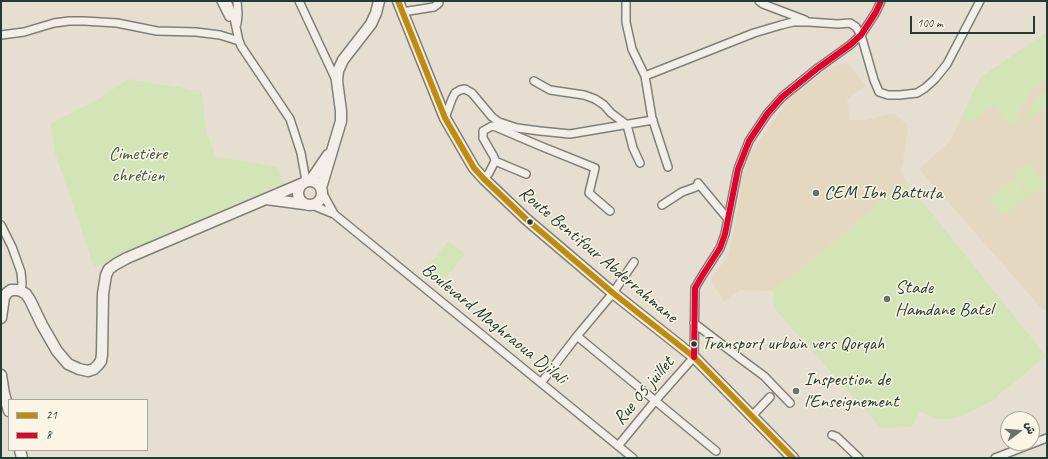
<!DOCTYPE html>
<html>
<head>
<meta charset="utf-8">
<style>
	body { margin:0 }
	#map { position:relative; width:1048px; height:459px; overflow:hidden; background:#e6ded0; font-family:Caveat,"Playpen Sans Arabic",sans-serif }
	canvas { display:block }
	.frame { position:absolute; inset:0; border:2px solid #1f3d34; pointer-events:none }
	.legend { position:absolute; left:8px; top:399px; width:140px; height:52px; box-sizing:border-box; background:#fcf5e5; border:1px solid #a4ab9e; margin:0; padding:5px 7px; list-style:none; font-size:12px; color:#1f3d34 }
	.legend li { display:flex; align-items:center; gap:8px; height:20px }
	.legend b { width:20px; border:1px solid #a4ab9e }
	.north { position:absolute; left:1000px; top:411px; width:40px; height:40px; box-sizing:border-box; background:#fcf5e5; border:1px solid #a4ab9e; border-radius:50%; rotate:74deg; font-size:11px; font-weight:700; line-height:16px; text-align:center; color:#1f3d34 }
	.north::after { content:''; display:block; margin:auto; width:14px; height:18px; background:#65756b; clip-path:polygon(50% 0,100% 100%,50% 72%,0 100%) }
	.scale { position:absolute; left:910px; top:16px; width:125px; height:18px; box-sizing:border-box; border:2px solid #1f3d34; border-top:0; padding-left:5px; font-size:12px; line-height:14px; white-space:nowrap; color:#1f3d34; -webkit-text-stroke:3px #fcf5e5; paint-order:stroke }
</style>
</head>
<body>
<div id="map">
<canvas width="1048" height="459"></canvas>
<div class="frame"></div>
<ul class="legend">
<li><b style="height:5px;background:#c18c0d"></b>21</li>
<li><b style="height:5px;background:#e4002b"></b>8</li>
</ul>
<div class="north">ش</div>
<div class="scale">100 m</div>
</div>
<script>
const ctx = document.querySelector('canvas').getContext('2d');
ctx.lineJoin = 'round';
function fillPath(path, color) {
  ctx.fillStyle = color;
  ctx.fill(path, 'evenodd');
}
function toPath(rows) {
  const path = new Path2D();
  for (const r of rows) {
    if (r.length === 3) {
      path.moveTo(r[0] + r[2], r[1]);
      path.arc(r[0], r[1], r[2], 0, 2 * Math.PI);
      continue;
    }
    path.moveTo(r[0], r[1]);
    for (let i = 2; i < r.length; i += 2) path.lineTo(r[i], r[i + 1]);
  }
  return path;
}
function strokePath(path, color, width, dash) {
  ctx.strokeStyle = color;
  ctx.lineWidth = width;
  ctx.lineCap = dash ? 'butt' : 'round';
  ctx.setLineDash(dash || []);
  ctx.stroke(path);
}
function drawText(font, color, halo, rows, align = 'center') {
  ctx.font = font + ' Caveat,sans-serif';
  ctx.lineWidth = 3;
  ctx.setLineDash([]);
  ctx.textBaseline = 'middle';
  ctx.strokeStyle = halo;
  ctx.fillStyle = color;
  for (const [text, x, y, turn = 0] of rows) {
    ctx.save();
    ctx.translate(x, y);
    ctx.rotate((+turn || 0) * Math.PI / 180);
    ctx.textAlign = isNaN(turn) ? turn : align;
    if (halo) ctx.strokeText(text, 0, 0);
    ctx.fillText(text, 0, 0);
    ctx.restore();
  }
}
const built = toPath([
	[1047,32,1047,309,1043,310,919,169,950,141,980,78],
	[848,63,866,86,847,99,850,120,867,120,893,113,908,125,905,150,901,171,906,181,851,228,773,291,740,290,724,301,710,280,729,254,739,204,742,177,751,152,790,98,830,67]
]);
const green = toPath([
	[1047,32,1047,77,1030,92,1012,128,994,105,975,120,960,121,980,78],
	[128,79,201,91,207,134,216,157,278,167,283,183,94,267,55,153,51,123,97,100],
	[1047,90,1047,107,1046,106,1022,123,1037,95],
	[1028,162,1046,185,1031,196,1013,174],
	[1014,178,1028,196,1002,216,989,199],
	[906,181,1046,356,1005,390,998,394,996,399,962,416,949,419,938,419,920,412,911,427,881,428,774,308,773,291,851,228],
	[448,241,465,254,441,284,424,271]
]);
const street = toPath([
	[221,1,229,17],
	[237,1,238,14,237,24],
	[299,1,336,80],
	[626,1,626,22,632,49,645,76,652,118,668,167],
	[759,1,763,4,805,20],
	[402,12,434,7,439,3,439,1],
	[1,35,24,32,54,23,69,21,84,21,117,23,157,31,196,32,220,35,239,41,234,18,227,1],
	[238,38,241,46,290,119,301,153,306,181],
	[645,76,754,33,781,25,793,22,809,22,838,24,850,23,856,27,861,35,874,80,879,92,888,95,900,95,917,93,925,88,935,79,947,64,980,1],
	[534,81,550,90,584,95,595,99,604,105,611,113,627,125,633,148,640,163],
	[445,118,452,99,455,93,460,90,465,89,472,93,492,117,499,122,517,128,540,131,570,134,653,120],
	[495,161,526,174],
	[484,179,489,173,495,161,494,157,483,138,483,131,492,126,496,127,538,145,595,168,589,193,610,211],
	[322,192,334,214],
	[312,205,334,214,633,458],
	[662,205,682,192,696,187,698,183,728,219],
	[1,225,12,247,21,272,22,283,21,291],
	[694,323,741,359,764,376,790,403],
	[577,336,716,451],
	[541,383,577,336,613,293,634,262],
	[752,416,770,397],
	[832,435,837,437,859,458],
	[618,446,655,401,694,357,695,288,702,276,720,248,725,234,738,169,749,141,767,114,782,97,818,68,850,45,861,35,876,12,881,1],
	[995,458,1047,438]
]);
const secondary = toPath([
	[398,1,445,118,474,168,484,179,526,219,613,293,694,357,793,458],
	[311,180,328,155],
	[310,193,12],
	[321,188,341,121,341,111,337,81,338,71,343,60,371,24,376,13,379,1],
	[266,199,304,204],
	[1,318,4,297,7,293,11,290,17,290,21,291,26,294,30,300,42,325,57,351,68,364,79,369,88,371,94,369,98,365,101,361,102,354,103,294,106,275,109,269,116,264,127,258,301,184],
	[1,375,4,394,9,411],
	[20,450,22,458]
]);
const bus1 = toPath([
	[398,1,445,118,474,168,484,179,526,219,613,293,694,357,793,458]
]);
const bus2 = toPath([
	[694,357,695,288,702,276,720,248,725,234,738,169,749,141,767,114,782,97,818,68,850,45,861,35,876,12,881,1]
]);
const markers = [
	[816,193,4,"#65756b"],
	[530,222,3.5,"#1f3d34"],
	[887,299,4,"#65756b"],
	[694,344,3.5,"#1f3d34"],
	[796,391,4,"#65756b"]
];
const busNames = [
	["Transport urbain vers Qorqah",702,344]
];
const parkNames = [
	["Cimetière",138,154],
	["chrétien",138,176]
];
const poiNames = [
	["CEM Ibn Battuta",824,193],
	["Stade",895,288],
	["Hamdane Batel",895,310],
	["Inspection de",804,380],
	["l'Enseignement",804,402]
];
const streetNames = [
	["Route Bentifour Abderrahmane",598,255,40],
	["Boulevard Maghraoua Djilali",494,324,39],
	["Rue 05 juillet",644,391,-50]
];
fillPath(built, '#e5d8c1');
fillPath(green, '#d3e4b7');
strokePath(street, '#7e8078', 10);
strokePath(secondary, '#7e8078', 13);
strokePath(street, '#f3efe8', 7);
strokePath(secondary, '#f3efe8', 10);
strokePath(bus1, '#c18c0d', 6);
strokePath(bus2, '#e4002b', 6);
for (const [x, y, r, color] of markers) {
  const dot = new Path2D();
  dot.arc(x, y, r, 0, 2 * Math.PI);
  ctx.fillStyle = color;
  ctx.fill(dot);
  strokePath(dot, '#fcf5e5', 1.5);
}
drawText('18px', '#1f3d34', '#fcf5e5', busNames, 'left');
drawText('19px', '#405f4a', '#fcf5e5', parkNames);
drawText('19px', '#1f3d34', '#fcf5e5', poiNames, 'left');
drawText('19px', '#1f3d34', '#fcf5e5', streetNames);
</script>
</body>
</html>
